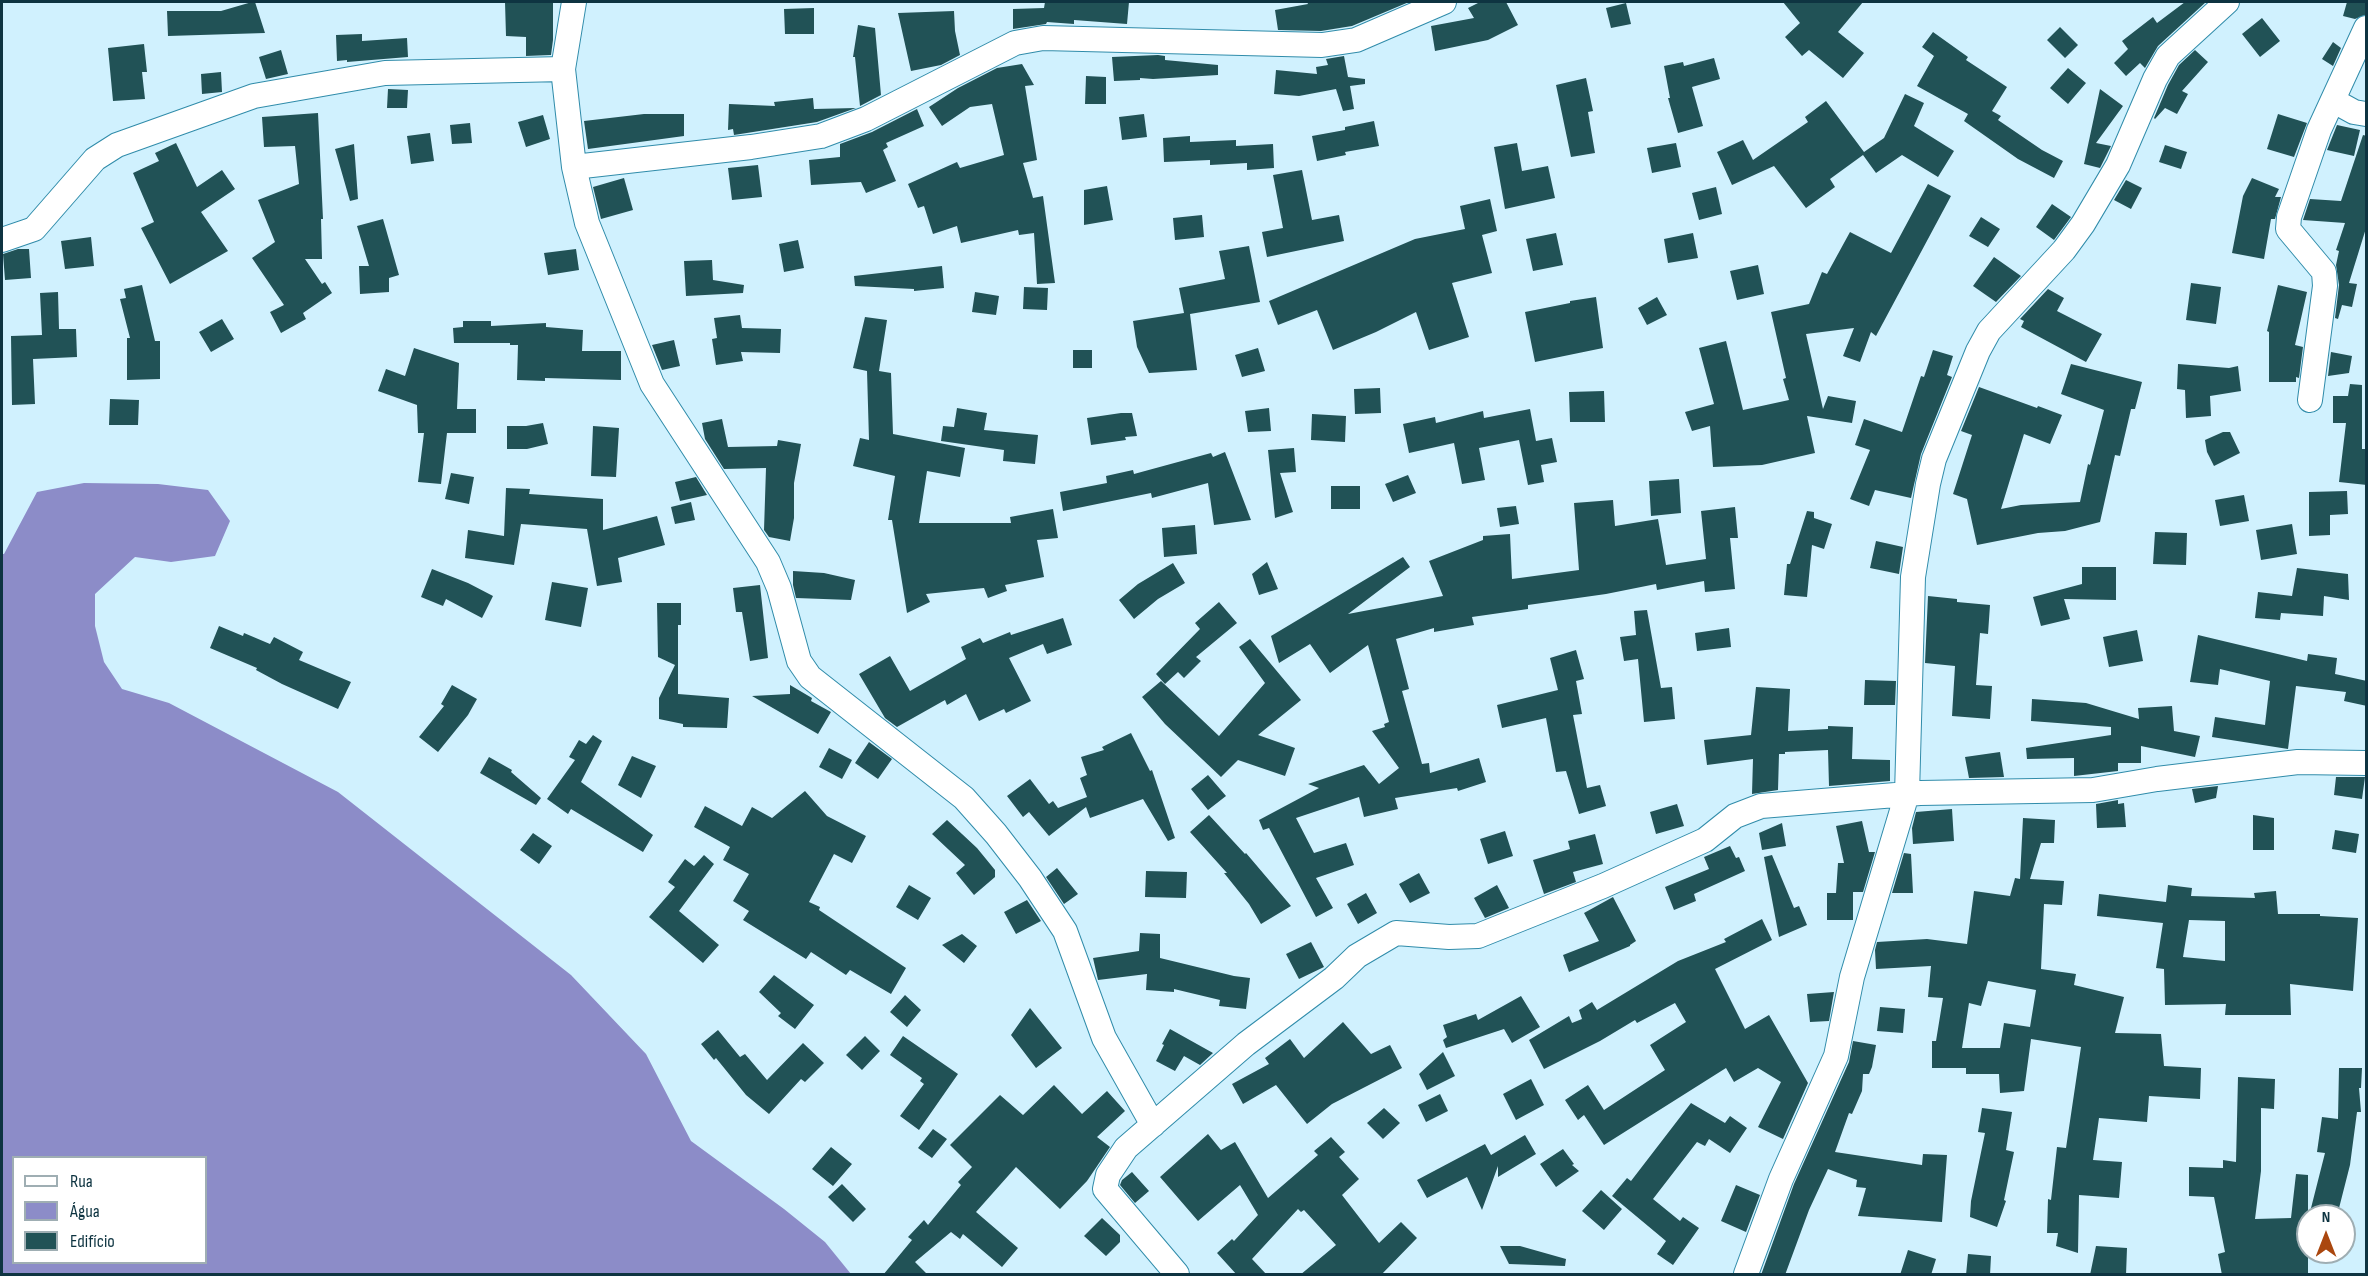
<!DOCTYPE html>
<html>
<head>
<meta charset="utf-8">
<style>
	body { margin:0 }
	#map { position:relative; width:2368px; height:1276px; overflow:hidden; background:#d0f1fe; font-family:"Sofia Sans Condensed",sans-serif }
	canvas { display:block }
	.frame { position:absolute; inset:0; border:3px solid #0e3441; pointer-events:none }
	.legend { position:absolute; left:12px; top:1156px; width:195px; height:108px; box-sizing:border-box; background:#fff; border:2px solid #9faeb3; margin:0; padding:8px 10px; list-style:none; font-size:18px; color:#0e3441 }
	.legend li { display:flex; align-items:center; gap:12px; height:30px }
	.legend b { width:30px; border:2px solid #9faeb3 }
	.north { position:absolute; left:2296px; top:1204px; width:60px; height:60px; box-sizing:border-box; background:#fff; border:2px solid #9faeb3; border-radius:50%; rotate:0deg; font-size:16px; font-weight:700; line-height:24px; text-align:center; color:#0e3441 }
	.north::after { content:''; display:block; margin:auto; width:21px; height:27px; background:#aa470f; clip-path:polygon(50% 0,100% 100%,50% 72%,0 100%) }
</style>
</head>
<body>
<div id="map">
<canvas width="2368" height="1276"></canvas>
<div class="frame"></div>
<ul class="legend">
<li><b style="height:8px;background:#fff"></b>Rua</li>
<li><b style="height:16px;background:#8c8cc8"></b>Água</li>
<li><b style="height:16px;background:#215256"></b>Edifício</li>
</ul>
<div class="north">N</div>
</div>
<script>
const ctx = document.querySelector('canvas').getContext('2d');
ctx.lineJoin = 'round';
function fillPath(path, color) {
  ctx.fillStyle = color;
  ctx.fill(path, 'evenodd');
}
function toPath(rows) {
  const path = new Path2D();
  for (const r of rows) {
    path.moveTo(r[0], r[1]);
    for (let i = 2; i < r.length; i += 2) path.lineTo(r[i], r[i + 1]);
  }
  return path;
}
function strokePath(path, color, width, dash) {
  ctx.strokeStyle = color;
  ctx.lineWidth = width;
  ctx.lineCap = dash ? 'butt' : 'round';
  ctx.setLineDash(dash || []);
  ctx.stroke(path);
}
const water = toPath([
	[84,483,158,484,208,490,230,521,215,556,171,562,135,557,95,594,95,626,104,662,122,689,169,703,338,792,571,975,646,1054,691,1141,784,1209,825,1242,851,1274,2,1274,2,554,4,554,37,492],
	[14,1158,206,1158,206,1262,14,1262]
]);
const building = toPath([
	[252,2,255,2,265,33,168,36,167,11,221,11],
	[505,2,553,2,553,40,551,55,526,56,526,37,506,36],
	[1045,2,1129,2,1127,24,1074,20,1074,24,1047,22,1046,24,1013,29,1013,9,1044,8],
	[1307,2,1409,2,1352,26,1321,31,1278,30,1275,10,1308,4],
	[1480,2,1506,2,1518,25,1488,40,1435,51,1431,26,1474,18,1468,8],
	[1783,2,1863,2,1838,32,1864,53,1843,78,1809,50,1802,56,1785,37,1800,23],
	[2185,2,2206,2,2158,46,2145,68,2140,63,2126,76,2114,63,2128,49,2122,41,2153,17,2157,23],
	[2347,2,2367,2,2367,14,2355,19,2343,16],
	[1626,3,1631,24,1611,28,1606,8],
	[814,8,814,34,785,34,784,9],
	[954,11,955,31,960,55,941,65,911,71,898,13],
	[2262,18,2280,41,2260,57,2242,34],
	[858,25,875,28,881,95,860,106,855,57,853,57],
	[2060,27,2078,45,2065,58,2047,40],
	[1933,32,1968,57,1966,60,2007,87,1992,111,2001,116,1998,120,2042,150,2063,161,2054,178,2018,159,1964,121,1968,114,1917,86,1934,56,1922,47],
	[362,34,362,41,407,38,408,57,347,62,347,60,337,61,336,35],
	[2333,42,2341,48,2333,66,2322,59],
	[144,44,147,72,142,72,145,99,113,101,108,48],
	[281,50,288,74,266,79,259,57],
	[2195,50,2208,62,2182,91,2188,94,2177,114,2165,108,2155,119,2154,118,2168,85,2179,65],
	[1158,55,1165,56,1165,60,1218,65,1218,75,1153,79,1140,78,1140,80,1114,81,1112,57],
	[1344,56,1348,77,1365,79,1365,84,1350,86,1354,109,1343,111,1336,89,1299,96,1274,94,1276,70,1317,74,1316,67,1328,65,1326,59],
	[1714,58,1720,79,1692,87,1703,126,1678,133,1668,98,1670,98,1664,66,1683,62,1684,66],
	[1022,64,1034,85,1025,86,1037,160,1023,163,1033,198,1043,196,1055,283,1037,284,1034,233,1019,235,1018,230,961,243,957,226,933,234,924,206,918,208,908,184,957,162,960,168,1004,155,992,104,970,107,942,126,929,107,958,88,997,68],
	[2068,68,2086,83,2068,104,2050,88],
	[221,72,222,92,202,94,201,74],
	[1086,76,1106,77,1106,104,1085,104],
	[1586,78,1593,111,1588,112,1595,153,1571,157,1556,85],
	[388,89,408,90,407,108,387,108],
	[2100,89,2123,106,2096,143,2111,146,2100,168,2084,164],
	[1905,94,1924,103,1914,126,1954,151,1938,177,1902,155,1876,173,1863,155,1830,179,1835,187,1806,208,1774,166,1732,185,1717,152,1743,140,1753,160,1808,122,1805,117,1826,101,1864,152,1884,138],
	[813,98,814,109,856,108,817,122,734,135,733,129,728,130,729,104,775,106,774,102],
	[917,109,924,126,886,143,888,147,883,150,896,181,866,193,861,182,811,185,809,160,840,157,840,144,872,132],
	[318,113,323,219,321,219,322,259,305,259,322,284,325,282,332,293,303,313,306,319,281,333,270,312,284,305,252,258,275,242,258,200,299,184,295,146,264,147,262,117],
	[644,114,684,114,684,136,588,149,584,121],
	[1144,114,1147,137,1122,140,1119,117],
	[2278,114,2307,123,2294,157,2267,149],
	[543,115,550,139,526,147,518,122],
	[1374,121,1379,146,1345,152,1346,155,1317,161,1312,136,1345,130,1345,127],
	[470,123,472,143,452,144,450,125],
	[2337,125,2360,130,2354,156,2327,150],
	[430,133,434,161,411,164,407,136],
	[2363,135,2367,136,2367,225,2349,283,2357,284,2352,307,2342,305,2338,319,2335,318,2339,285,2336,265,2339,251,2336,250,2345,223,2303,220,2310,199,2341,201],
	[1190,136,1190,142,1236,140,1236,146,1273,144,1274,168,1247,170,1247,163,1210,165,1210,160,1164,162,1163,138],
	[176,143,197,187,222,170,235,189,201,212,228,251,170,284,141,228,154,222,133,173,159,161,155,153],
	[1517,143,1522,171,1548,166,1555,198,1505,209,1494,147],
	[1676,143,1681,167,1652,173,1647,148],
	[354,144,358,199,350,201,335,149],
	[2165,145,2187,152,2181,169,2159,162],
	[758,165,762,197,732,200,728,168],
	[1302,170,1312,220,1339,215,1344,241,1267,257,1262,232,1283,228,1273,175],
	[624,178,633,210,601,219,593,187],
	[2252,178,2279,189,2275,197,2281,197,2275,219,2271,219,2264,259,2232,253,2243,196],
	[2126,180,2142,188,2131,209,2114,200],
	[1928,184,1951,196,1876,336,1871,332,1860,362,1843,356,1854,328,1806,334,1823,409,1828,396,1856,401,1852,423,1807,416,1815,453,1762,465,1713,467,1710,426,1692,431,1685,412,1714,404,1699,348,1726,341,1743,410,1789,400,1783,379,1786,378,1771,312,1809,304,1822,272,1827,274,1850,232,1891,253],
	[1107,186,1113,220,1084,225,1084,190],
	[1716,187,1722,214,1699,220,1692,193],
	[1490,199,1497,231,1482,235,1492,273,1452,283,1469,337,1429,350,1416,312,1376,332,1333,350,1317,310,1278,325,1269,301,1415,239,1465,229,1460,206],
	[2052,204,2071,217,2054,240,2036,227],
	[1202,215,1204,237,1175,240,1173,218],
	[1981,217,2000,229,1988,247,1969,236],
	[383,219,399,275,389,278,389,292,360,294,359,266,369,266,357,226],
	[1556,233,1563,265,1533,271,1526,239],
	[1693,233,1698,258,1668,263,1664,239],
	[91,237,94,266,65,269,61,241],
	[798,240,804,268,784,272,779,244],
	[1249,246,1260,302,1190,314,1197,370,1149,373,1137,347,1133,321,1184,313,1179,288,1225,279,1219,251],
	[18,249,29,249,31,278,5,280,3,254],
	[576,249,579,270,548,275,544,253],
	[1994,257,2021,276,1996,302,1973,286],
	[712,260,713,280,744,285,743,293,686,296,684,261],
	[1758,265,1764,294,1737,300,1730,271],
	[942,266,944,288,914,291,914,289,855,286,854,276],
	[2191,283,2221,287,2216,324,2186,320],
	[142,285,155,341,160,341,160,379,127,380,127,338,130,338,120,299,126,298,124,289],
	[2278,285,2307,292,2295,345,2303,347,2299,378,2296,377,2296,382,2269,382,2269,332,2267,331],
	[1024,287,1048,288,1047,310,1023,309],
	[2048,289,2064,298,2057,311,2102,334,2086,362,2021,327,2024,321,2020,319],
	[58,292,59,329,76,329,77,357,33,359,35,404,12,405,11,336,42,335,40,293],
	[975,292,999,296,996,315,972,312],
	[1596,297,1603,348,1535,362,1525,312,1570,303,1570,301],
	[1657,297,1667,315,1647,325,1638,308],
	[740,315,742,328,781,329,780,353,741,352,743,361,716,365,712,339,717,338,714,318],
	[865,317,887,320,879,371,891,373,893,434,965,448,960,477,927,471,919,523,1011,523,1010,517,1053,509,1058,538,1037,540,1044,577,1005,585,1007,591,988,598,984,588,926,594,930,602,907,613,892,520,888,520,895,476,853,466,860,438,869,440,867,371,853,368],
	[222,319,234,339,211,352,199,332],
	[463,321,491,321,491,326,546,323,546,327,583,330,582,351,621,351,621,380,545,378,545,381,517,380,518,345,510,345,510,343,454,343,453,328,463,327],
	[674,340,680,366,662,370,652,345],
	[414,348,459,363,457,409,476,409,476,433,447,433,441,484,418,482,424,433,418,433,417,405,378,391,386,369,405,376],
	[1258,348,1265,371,1242,377,1235,355],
	[1073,350,1092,350,1092,368,1073,368],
	[1933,350,1953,356,1947,375,1952,377,1921,454,1911,498,1875,490,1869,506,1850,499,1870,450,1855,445,1864,419,1902,432,1921,376,1924,377],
	[2331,352,2352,356,2349,373,2328,376],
	[2071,364,2142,382,2135,409,2131,409,2120,456,2115,455,2100,522,2065,531,2038,533,1977,545,1967,499,1953,494,1972,435,1961,431,1979,387,2037,408,2038,406,2062,415,2050,444,2024,434,2001,509,2021,505,2080,502,2088,464,2090,465,2104,410,2061,394],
	[2178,364,2229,368,2238,366,2241,391,2210,396,2211,416,2186,418,2185,390,2177,389],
	[2350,384,2362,385,2362,449,2367,449,2367,485,2339,482,2346,423,2333,423,2333,396,2348,396],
	[1380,388,1381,413,1355,414,1354,389],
	[1604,391,1605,422,1570,422,1569,392],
	[110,399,139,400,138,425,109,425],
	[957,408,987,413,984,430,1038,435,1035,464,1003,461,1004,450,941,441,943,426,954,427],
	[1269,408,1271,431,1248,432,1245,411],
	[1530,409,1536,441,1552,438,1557,462,1541,465,1544,482,1528,485,1519,440,1479,448,1485,480,1462,484,1454,443,1409,453,1403,424,1435,417,1436,423,1483,411,1484,418],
	[1121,413,1132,413,1137,436,1125,437,1126,440,1091,445,1087,418],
	[1312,414,1346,416,1345,442,1311,440],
	[722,419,728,447,777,446,778,440,801,444,794,483,794,518,790,541,769,537,764,530,766,468,724,469,705,439,702,423],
	[543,423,548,444,527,449,507,449,507,426,526,426],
	[593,426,619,428,616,477,591,476],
	[2223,432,2230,432,2240,453,2214,466,2207,452,2205,440],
	[1294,448,1296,472,1280,473,1293,512,1275,518,1268,450],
	[1225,452,1251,520,1214,525,1208,483,1152,498,1151,493,1063,511,1060,492,1107,483,1106,476,1133,470,1134,474,1211,453,1213,457],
	[451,473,474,477,469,504,445,499],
	[1408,475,1416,493,1393,502,1385,484],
	[696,477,707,495,680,501,675,482],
	[1679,479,1681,513,1651,516,1649,481],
	[1331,486,1360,486,1360,509,1331,509],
	[506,488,530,489,529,494,603,499,603,530,657,516,665,545,618,558,622,582,597,586,587,529,521,524,514,565,465,558,468,530,504,536],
	[2347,491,2348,514,2330,515,2330,535,2309,536,2309,492],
	[2244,495,2249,521,2220,526,2215,500],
	[1613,500,1615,526,1658,519,1666,565,1706,559,1701,511,1735,507,1738,538,1730,538,1735,589,1705,592,1704,581,1657,590,1656,584,1606,594,1528,605,1528,609,1472,617,1474,625,1434,632,1434,628,1396,639,1409,689,1402,691,1422,764,1429,763,1430,773,1479,758,1486,782,1458,791,1457,788,1395,798,1398,809,1364,817,1359,797,1296,818,1314,853,1346,843,1354,865,1316,878,1333,908,1316,917,1269,828,1263,830,1259,820,1319,788,1308,784,1364,765,1379,784,1399,768,1372,731,1385,727,1384,724,1389,722,1368,645,1330,673,1310,644,1279,663,1271,636,1403,557,1410,567,1348,614,1443,596,1429,561,1483,540,1483,536,1510,534,1512,579,1579,570,1574,503],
	[691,502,695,520,675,524,671,507],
	[1516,506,1519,524,1500,527,1497,508],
	[1807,511,1814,512,1814,518,1832,524,1824,549,1812,545,1807,597,1784,595,1787,564,1790,564],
	[2292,524,2297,554,2261,560,2256,530],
	[1195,525,1197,554,1164,557,1162,528],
	[2155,532,2187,533,2186,565,2153,564],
	[1876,541,1903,547,1899,574,1870,568],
	[1267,562,1278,589,1259,595,1252,574],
	[1173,563,1185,583,1158,599,1134,619,1119,600,1138,584],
	[2082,567,2116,567,2116,600,2064,599,2070,619,2041,626,2033,597,2082,584],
	[2297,568,2348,574,2349,600,2324,596,2323,616,2281,613,2280,620,2255,618,2258,592,2292,596],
	[432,569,468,583,493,596,482,618,446,599,443,606,421,597],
	[793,571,824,573,855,580,851,600,796,598,793,585],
	[552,582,588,588,581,627,545,620],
	[760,585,768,658,750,661,742,612,736,612,733,588],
	[1928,596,1957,599,1957,602,1990,605,1988,634,1980,633,1976,685,1992,686,1990,719,1952,716,1955,666,1925,663],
	[1219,602,1237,623,1196,657,1201,661,1184,678,1178,672,1165,684,1156,674,1200,629,1195,623],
	[657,603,681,603,681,625,678,625,678,694,729,698,727,728,683,727,683,724,659,719,659,698,675,665,658,657],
	[1647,610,1661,688,1672,687,1675,719,1644,722,1638,659,1624,661,1620,637,1636,635,1634,611],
	[1063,618,1072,645,1047,654,1043,644,1009,658,1031,701,1006,713,1004,709,979,721,966,694,947,705,945,700,897,727,885,718,859,674,890,656,910,691,966,659,961,647,980,638,983,643,1010,632,1011,635],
	[219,626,243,636,244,633,270,644,274,637,303,652,299,660,351,682,338,709,282,684,256,670,257,668,210,648],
	[1729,628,1731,647,1697,651,1695,633],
	[2137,630,2143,661,2109,667,2103,637],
	[2198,635,2307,661,2308,654,2337,658,2335,674,2367,681,2367,706,2344,701,2346,692,2296,686,2288,749,2212,737,2215,717,2265,725,2270,681,2220,669,2218,685,2190,682],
	[1250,639,1301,700,1258,735,1295,748,1285,776,1238,760,1221,777,1165,724,1142,697,1161,681,1219,736,1265,683,1239,647],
	[1576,650,1584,679,1576,681,1582,714,1573,715,1587,788,1600,785,1606,806,1579,814,1566,771,1556,772,1546,718,1502,728,1497,705,1558,690,1550,658],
	[1865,680,1896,681,1895,705,1864,705],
	[452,685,477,699,468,715,438,752,419,737,444,706,441,704],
	[790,685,812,698,811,701,831,712,818,734,752,696,790,694],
	[1756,687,1790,689,1788,731,1828,729,1828,726,1853,727,1852,759,1890,760,1890,781,1829,786,1828,750,1785,752,1785,754,1779,754,1778,790,1752,794,1753,759,1707,765,1704,740,1751,735],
	[2032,699,2086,703,2139,719,2138,708,2172,706,2174,731,2200,736,2195,757,2141,746,2141,763,2118,763,2118,771,2074,776,2074,758,2027,759,2026,748,2111,735,2111,727,2031,721],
	[1131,733,1150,771,1152,770,1175,838,1168,841,1143,799,1090,818,1086,807,1049,836,1029,812,1023,817,1007,796,1030,779,1049,804,1053,801,1058,808,1087,797,1080,778,1087,775,1081,757,1104,750,1102,747],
	[593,735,602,741,581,782,653,835,643,852,571,809,568,814,547,799,575,760,569,757,579,740,586,744],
	[869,742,892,759,878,779,855,763],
	[829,748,852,760,842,779,819,767],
	[2000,752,2004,777,1969,778,1965,757],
	[632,756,656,766,641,798,618,785],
	[489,757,512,770,511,772,541,798,536,805,480,773],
	[1208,775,1226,796,1208,810,1191,789],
	[2336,777,2365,777,2362,799,2334,795],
	[2218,786,2216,798,2195,803,2192,789],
	[805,791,827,816,866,836,852,863,834,854,809,902,820,907,819,910,906,968,891,994,850,970,846,975,811,952,806,959,743,920,749,911,733,901,749,874,723,860,730,847,694,827,705,806,742,826,752,807,772,818],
	[2118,800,2118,804,2124,803,2126,827,2097,828,2096,804],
	[1677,804,1684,826,1656,834,1650,812],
	[1952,809,1954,841,1913,844,1912,828,1916,812],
	[1209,815,1245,854,1246,853,1291,906,1261,924,1249,904,1224,873,1227,873,1190,832],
	[2253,815,2274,818,2274,850,2253,850],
	[2023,818,2055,820,2054,843,2041,843,2030,879,2064,881,2062,905,2044,904,2041,969,2076,974,2074,985,2124,997,2115,1033,2161,1034,2164,1066,2201,1068,2200,1099,2149,1096,2147,1122,2099,1118,2093,1160,2122,1162,2119,1198,2079,1195,2078,1253,2056,1246,2058,1233,2047,1233,2048,1199,2051,1200,2057,1147,2066,1148,2081,1047,2031,1039,2024,1091,2000,1093,1999,1074,1966,1074,1966,1068,1932,1068,1932,1041,1936,1041,1943,998,1928,997,1931,966,1876,969,1875,950,1877,942,1927,939,1967,944,1974,891,2010,896,2015,878,2020,879],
	[1988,981,2036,990,2030,1027,2004,1023,2000,1048,1962,1048,1969,1003,1981,1006],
	[947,820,977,848,995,870,995,877,974,895,956,873,965,865,932,834],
	[1862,821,1869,852,1875,852,1863,892,1853,892,1853,920,1827,920,1827,893,1836,893,1838,863,1844,863,1836,826],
	[1782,823,1786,846,1762,850,1759,833],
	[2335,830,2359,834,2356,853,2332,849],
	[1505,831,1513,856,1488,864,1480,839],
	[533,833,552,846,539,864,520,850],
	[1595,834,1603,864,1573,872,1576,882,1544,894,1533,860,1570,849,1568,841],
	[1730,846,1736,858,1739,857,1745,871,1694,894,1696,901,1674,910,1665,887,1709,869,1704,857],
	[1904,853,1911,854,1913,893,1892,893],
	[704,855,714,864,679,911,719,945,703,963,649,917,675,887,668,882,685,859,694,866],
	[1772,855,1794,908,1799,906,1807,925,1779,937,1764,857],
	[1057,868,1078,894,1064,904,1046,877],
	[1146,871,1187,872,1186,898,1145,897],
	[1419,873,1430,893,1410,903,1399,884],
	[909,885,931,898,918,920,896,907],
	[1497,885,1509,908,1485,918,1474,898],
	[2168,885,2192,888,2191,896,2255,898,2254,893,2276,891,2278,914,2320,914,2320,916,2358,918,2353,991,2290,984,2291,1015,2225,1015,2226,1004,2165,1005,2164,969,2156,968,2163,923,2097,916,2099,894,2166,902],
	[2189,920,2225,921,2225,961,2183,957],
	[1366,893,1377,913,1358,924,1347,904],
	[1613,897,1636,941,1630,945,1630,946,1569,972,1563,955,1599,941,1584,913],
	[1027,900,1041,921,1016,934,1004,912],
	[1762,919,1772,940,1715,969,1745,1029,1769,1015,1808,1083,1783,1139,1758,1127,1781,1082,1758,1068,1734,1082,1726,1068,1604,1145,1584,1115,1578,1120,1565,1100,1588,1085,1604,1110,1665,1070,1650,1045,1686,1022,1675,1003,1637,1023,1635,1020,1600,1041,1544,1069,1529,1040,1569,1016,1572,1023,1582,1019,1579,1010,1592,1002,1597,1010,1678,961,1726,942,1724,939],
	[1140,933,1160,934,1160,958,1234,976,1250,978,1246,1009,1219,1006,1220,1000,1174,989,1174,992,1146,990,1147,974,1098,980,1093,958,1139,951],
	[962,934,977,946,964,963,942,945],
	[1311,942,1324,967,1299,979,1286,954],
	[774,975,814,1005,795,1029,778,1016,781,1013,759,992],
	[1834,992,1829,1021,1810,1022,1807,994],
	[905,995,921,1010,907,1027,890,1012],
	[1521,996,1540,1027,1512,1043,1504,1029,1446,1048,1443,1040,1447,1037,1443,1025,1476,1014,1478,1020],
	[1880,1007,1905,1009,1903,1033,1877,1031],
	[1030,1008,1062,1048,1036,1068,1011,1035],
	[1343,1022,1371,1054,1390,1045,1402,1068,1332,1104,1307,1124,1276,1085,1243,1104,1232,1084,1269,1064,1265,1058,1290,1039,1304,1058],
	[1170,1029,1213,1053,1200,1065,1184,1056,1175,1071,1156,1061,1164,1045,1162,1044],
	[718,1030,740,1057,745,1054,767,1080,803,1043,824,1063,805,1082,801,1079,769,1114,746,1095,716,1058,714,1060,701,1044],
	[865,1036,880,1051,862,1070,846,1055],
	[903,1036,958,1074,919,1130,900,1116,924,1084,920,1081,922,1078,890,1055],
	[1853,1041,1876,1045,1872,1067,1869,1074,1863,1074,1862,1091,1852,1114,1849,1113,1835,1152,1922,1165,1923,1154,1947,1155,1942,1222,1858,1216,1866,1188,1856,1187,1857,1180,1828,1169,1809,1210,1785,1275,1761,1275,1794,1184,1849,1062],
	[1443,1052,1455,1076,1427,1090,1419,1074],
	[2339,1068,2362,1068,2361,1088,2359,1088,2361,1112,2357,1112,2350,1165,2337,1216,2309,1216,2325,1153,2317,1152,2322,1117,2338,1119],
	[2238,1077,2275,1079,2274,1109,2261,1108,2261,1171,2255,1219,2291,1218,2296,1174,2308,1175,2308,1275,2222,1275,2218,1254,2225,1252,2214,1197,2189,1196,2189,1167,2223,1168,2223,1160,2236,1162],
	[1531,1079,1544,1105,1516,1120,1503,1094],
	[1054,1085,1082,1114,1107,1091,1125,1111,1097,1137,1110,1147,1087,1181,1060,1209,1016,1167,976,1212,1018,1248,1002,1267,963,1234,960,1239,951,1232,915,1262,928,1275,883,1275,912,1240,908,1237,924,1220,928,1225,961,1185,958,1182,972,1167,950,1145,1000,1095,1023,1115],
	[1440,1094,1448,1111,1426,1122,1418,1105],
	[1691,1103,1725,1123,1730,1116,1747,1128,1730,1153,1709,1139,1705,1146,1697,1142,1653,1199,1680,1221,1683,1217,1699,1228,1673,1265,1657,1254,1666,1241,1612,1196,1627,1178,1631,1181],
	[1384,1108,1400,1123,1383,1139,1367,1123],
	[1982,1108,2012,1112,2006,1150,2014,1152,2004,1200,2006,1201,1997,1227,1970,1217,1971,1201,1985,1133,1978,1132],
	[933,1129,947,1139,932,1158,918,1148],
	[1208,1134,1221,1150,1235,1142,1268,1198,1318,1155,1314,1151,1331,1137,1345,1152,1339,1157,1359,1179,1342,1195,1379,1243,1401,1222,1417,1238,1381,1275,1300,1275,1336,1245,1304,1210,1301,1212,1298,1209,1252,1259,1267,1275,1237,1275,1217,1253,1232,1239,1234,1241,1258,1215,1240,1185,1198,1221,1160,1177],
	[1525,1135,1536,1154,1498,1177,1498,1166,1482,1210,1467,1177,1427,1198,1417,1180,1485,1144,1491,1155],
	[831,1147,852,1164,833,1186,812,1169],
	[1563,1149,1574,1164,1572,1165,1579,1171,1556,1187,1540,1164],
	[1132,1172,1149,1191,1135,1203,1120,1185,1122,1180],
	[842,1184,866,1209,853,1222,828,1197],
	[1736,1185,1760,1195,1746,1232,1721,1221],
	[1601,1190,1622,1209,1604,1230,1582,1211],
	[1102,1218,1120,1235,1120,1242,1106,1256,1084,1236],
	[1500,1246,1520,1246,1566,1259,1565,1266,1509,1264],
	[2096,1246,2127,1248,2126,1275,2090,1275],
	[1908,1250,1936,1259,1931,1275,1900,1275],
	[1968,1254,1991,1256,1990,1275,1966,1275]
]);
const street = toPath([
	[574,2,563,69,574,167,751,147,821,136,866,119,1015,43,1043,38,1322,45,1356,40,1444,2],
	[2334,101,2354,112,2366,114],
	[574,167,587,223,652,384,768,562,779,588,799,661,810,677,964,798,996,834,1030,878,1065,931,1104,1038,1153,1125],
	[2,240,34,229,95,159,117,145,254,96,385,73,563,69],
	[2310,400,2325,286,2324,272,2288,229,2289,217,2319,130,2366,28],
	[1177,1274,1105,1189,1108,1175,1126,1148,1246,1044,1334,978,1357,956,1396,933,1449,937,1478,936,1603,886,1705,840,1735,816,1761,806,1920,793,2093,790,2157,779,2298,762,2366,763],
	[1746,1274,1781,1179,1836,1056,1852,977,1907,794,1913,577,1928,484,1934,459,1978,351,1989,331,2064,250,2083,224,2118,165,2155,79,2168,56,2227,2]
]);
fillPath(water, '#8c8cc8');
fillPath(building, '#215256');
strokePath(street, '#308caa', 26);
strokePath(street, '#fff', 24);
</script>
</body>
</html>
